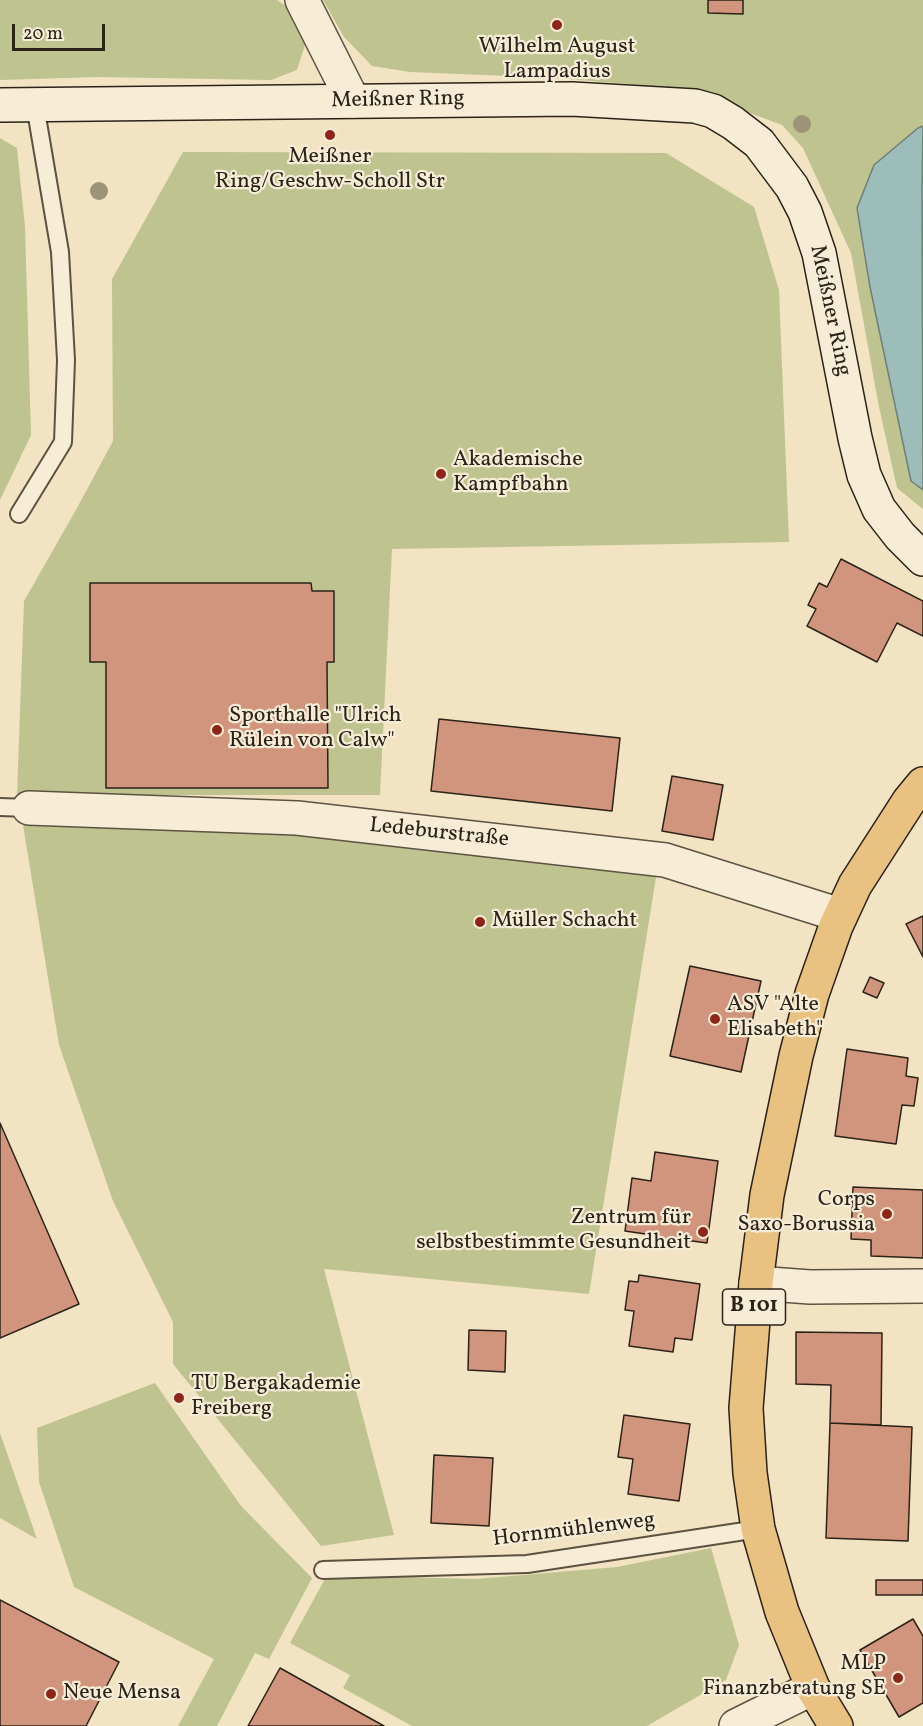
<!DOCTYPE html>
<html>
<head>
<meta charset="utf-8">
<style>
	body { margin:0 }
	#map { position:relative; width:923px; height:1726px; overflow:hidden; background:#f2e3c2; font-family:Vollkorn,serif }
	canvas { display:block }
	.scale { position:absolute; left:12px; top:24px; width:93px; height:27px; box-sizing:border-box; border:3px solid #2b2218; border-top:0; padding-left:8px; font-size:18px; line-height:21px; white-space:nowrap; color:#2b2218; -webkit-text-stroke:4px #f7edd7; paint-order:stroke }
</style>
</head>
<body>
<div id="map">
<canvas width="923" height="1726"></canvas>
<div class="scale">20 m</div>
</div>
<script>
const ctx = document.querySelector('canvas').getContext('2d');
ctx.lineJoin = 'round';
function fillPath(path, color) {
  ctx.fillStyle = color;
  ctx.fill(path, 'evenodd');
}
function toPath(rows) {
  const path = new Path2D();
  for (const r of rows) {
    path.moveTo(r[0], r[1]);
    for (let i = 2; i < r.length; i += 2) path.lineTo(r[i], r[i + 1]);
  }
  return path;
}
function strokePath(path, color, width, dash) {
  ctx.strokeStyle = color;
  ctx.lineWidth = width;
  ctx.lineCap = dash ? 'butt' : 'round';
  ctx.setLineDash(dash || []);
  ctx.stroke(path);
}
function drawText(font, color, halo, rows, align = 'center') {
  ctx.font = font + ' Vollkorn,serif';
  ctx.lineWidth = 4.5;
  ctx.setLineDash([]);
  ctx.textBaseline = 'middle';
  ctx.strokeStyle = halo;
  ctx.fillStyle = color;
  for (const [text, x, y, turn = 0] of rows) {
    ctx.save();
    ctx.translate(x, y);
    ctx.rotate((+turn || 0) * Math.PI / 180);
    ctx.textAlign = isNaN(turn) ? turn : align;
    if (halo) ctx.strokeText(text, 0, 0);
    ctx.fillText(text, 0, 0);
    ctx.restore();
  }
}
const green = toPath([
	[0,0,277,0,287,7,305,45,297,70,271,80,98,77,0,80],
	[323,0,923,0,923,509,897,488,879,407,851,253,803,148,782,125,686,89,557,78,410,72,372,66,344,37],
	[0,138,17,148,25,227,31,435,0,500],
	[183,152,666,153,754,207,779,290,789,542,392,549,380,795,17,795,24,601,77,508,113,441,112,279],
	[22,819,130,829,386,837,657,871,589,1294,324,1269,394,1535,321,1546,173,1364,173,1322,113,1201,59,1045],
	[155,1383,241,1506,312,1578,269,1659,255,1653,217,1726,178,1726,214,1659,74,1587,39,1482,37,1428],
	[0,1433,37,1539,0,1518],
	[711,1548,739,1645,726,1680,647,1726,412,1726,343,1688,350,1675,290,1643,327,1575,476,1579,617,1567]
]);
const water = toPath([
	[923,126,922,190,923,490,911,481,870,287,857,208,874,165,918,128,923,126]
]);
const building = toPath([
	[708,0,743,0,743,14,708,13,708,0],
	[841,559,923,601,923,636,897,623,877,662,807,626,816,609,808,605,819,583,827,587,841,559],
	[90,583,311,583,312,591,334,591,334,662,327,662,328,788,106,788,106,662,90,662,90,583],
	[439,719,620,738,612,811,431,791,439,719],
	[672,776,723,785,713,840,662,831,672,776],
	[923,916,923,957,906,924,923,916],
	[690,966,761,981,741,1072,670,1056,690,966],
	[870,977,884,983,877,998,863,992,870,977],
	[847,1049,908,1058,906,1076,918,1078,914,1106,902,1105,896,1144,835,1136,847,1049],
	[0,1123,79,1304,0,1338,0,1123],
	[655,1152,718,1161,707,1243,685,1240,684,1247,658,1243,659,1236,625,1231,632,1178,651,1181,655,1152],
	[853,1187,923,1190,923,1258,871,1256,871,1240,851,1239,853,1187],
	[639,1275,700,1284,692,1340,675,1338,673,1352,629,1346,634,1311,625,1310,629,1281,638,1282,639,1275],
	[469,1330,506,1331,505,1372,468,1370,469,1330],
	[796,1332,882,1333,881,1425,830,1423,831,1385,796,1384,796,1332],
	[624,1415,690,1424,679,1501,628,1494,633,1459,618,1457,624,1415],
	[830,1423,912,1427,908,1541,826,1538,830,1423],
	[434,1455,493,1458,489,1526,431,1523,434,1455],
	[876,1580,923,1580,923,1595,876,1595,876,1580],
	[0,1600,119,1662,86,1726,0,1726,0,1600],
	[913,1619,923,1636,923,1703,899,1717,860,1650,913,1619],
	[280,1668,366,1716,384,1726,248,1726,280,1668]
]);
const service = toPath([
	[19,514,63,442,66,360,60,252,35,105],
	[0,807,29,808],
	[323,1570,527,1564,758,1529]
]);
const minor = toPath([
	[302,0,353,101],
	[29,808,297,818,665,860,840,915],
	[756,1283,810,1287,923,1286],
	[736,1726,813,1688]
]);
const secondary = toPath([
	[0,105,572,99,695,106,713,111,733,123,759,143,792,187,805,212,819,253,855,438,864,475,879,509,900,536,923,559]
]);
const primary = toPath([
	[836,1726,813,1688,782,1612,758,1529,750,1473,746,1408,756,1283,767,1195,796,1056,812,994,836,926,855,885,909,801,923,784]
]);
const trees = [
	[802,124],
	[99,191]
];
const markers = [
	[557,25,6,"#8f2418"],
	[330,135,6,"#8f2418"],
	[441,474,6,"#8f2418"],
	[217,730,6,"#8f2418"],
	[480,922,6,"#8f2418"],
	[715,1019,6,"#8f2418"],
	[887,1214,6,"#8f2418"],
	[703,1232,6,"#8f2418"],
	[179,1398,6,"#8f2418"],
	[898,1678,6,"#8f2418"],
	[51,1694,6,"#8f2418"]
];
const shields = [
	[754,1307,63]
];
const shieldNames = [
	["B 101",754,1307]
];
const poiNames = [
	["Wilhelm August",557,48,"center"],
	["Lampadius",557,73,"center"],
	["Meißner",330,158,"center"],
	["Ring/Geschw-Scholl Str",330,183,"center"],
	["Akademische",453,461],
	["Kampfbahn",453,486],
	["Sporthalle \"Ulrich",229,717],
	["Rülein von Calw\"",229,742],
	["Müller Schacht",492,922],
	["ASV \"Alte",727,1006],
	["Elisabeth\"",727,1031],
	["Corps",875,1201,"right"],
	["Saxo-Borussia",875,1226,"right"],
	["Zentrum für",691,1219,"right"],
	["selbstbestimmte Gesundheit",691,1244,"right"],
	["TU Bergakademie",191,1385],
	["Freiberg",191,1410],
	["MLP",886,1665,"right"],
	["Finanzberatung SE",886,1690,"right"],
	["Neue Mensa",63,1694]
];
const streetNames = [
	["Meißner Ring",398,101,-1],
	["Meißner Ring",829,311,78],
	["Ledeburstraße",439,834,6],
	["Hornmühlenweg",574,1531,-7]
];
fillPath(green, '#bec390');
fillPath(water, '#9dbdba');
strokePath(water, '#6f7f79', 1.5);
fillPath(building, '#d1947c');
strokePath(building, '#2b2218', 1.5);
strokePath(service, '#5d5242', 20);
strokePath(minor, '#5d5242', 36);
strokePath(secondary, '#2b2218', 36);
strokePath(primary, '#2b2218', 36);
strokePath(service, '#f7edd7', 16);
strokePath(minor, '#f7edd7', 33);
strokePath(secondary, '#f7edd7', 33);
strokePath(primary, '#e9c281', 33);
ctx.fillStyle = '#9d9378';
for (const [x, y] of trees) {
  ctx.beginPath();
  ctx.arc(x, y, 9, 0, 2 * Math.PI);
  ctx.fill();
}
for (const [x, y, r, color] of markers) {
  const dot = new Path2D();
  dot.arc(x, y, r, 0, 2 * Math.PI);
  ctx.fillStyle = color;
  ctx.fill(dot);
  strokePath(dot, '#f7edd7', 2);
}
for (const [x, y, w] of shields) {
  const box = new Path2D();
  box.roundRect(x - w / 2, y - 18, w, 36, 4.5);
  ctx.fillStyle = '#f7edd7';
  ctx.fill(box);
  strokePath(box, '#2b2218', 1.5);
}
drawText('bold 21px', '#2b2218', null, shieldNames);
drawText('22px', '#2b2218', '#f7edd7', poiNames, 'left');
drawText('22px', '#2b2218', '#f7edd7', streetNames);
</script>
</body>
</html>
